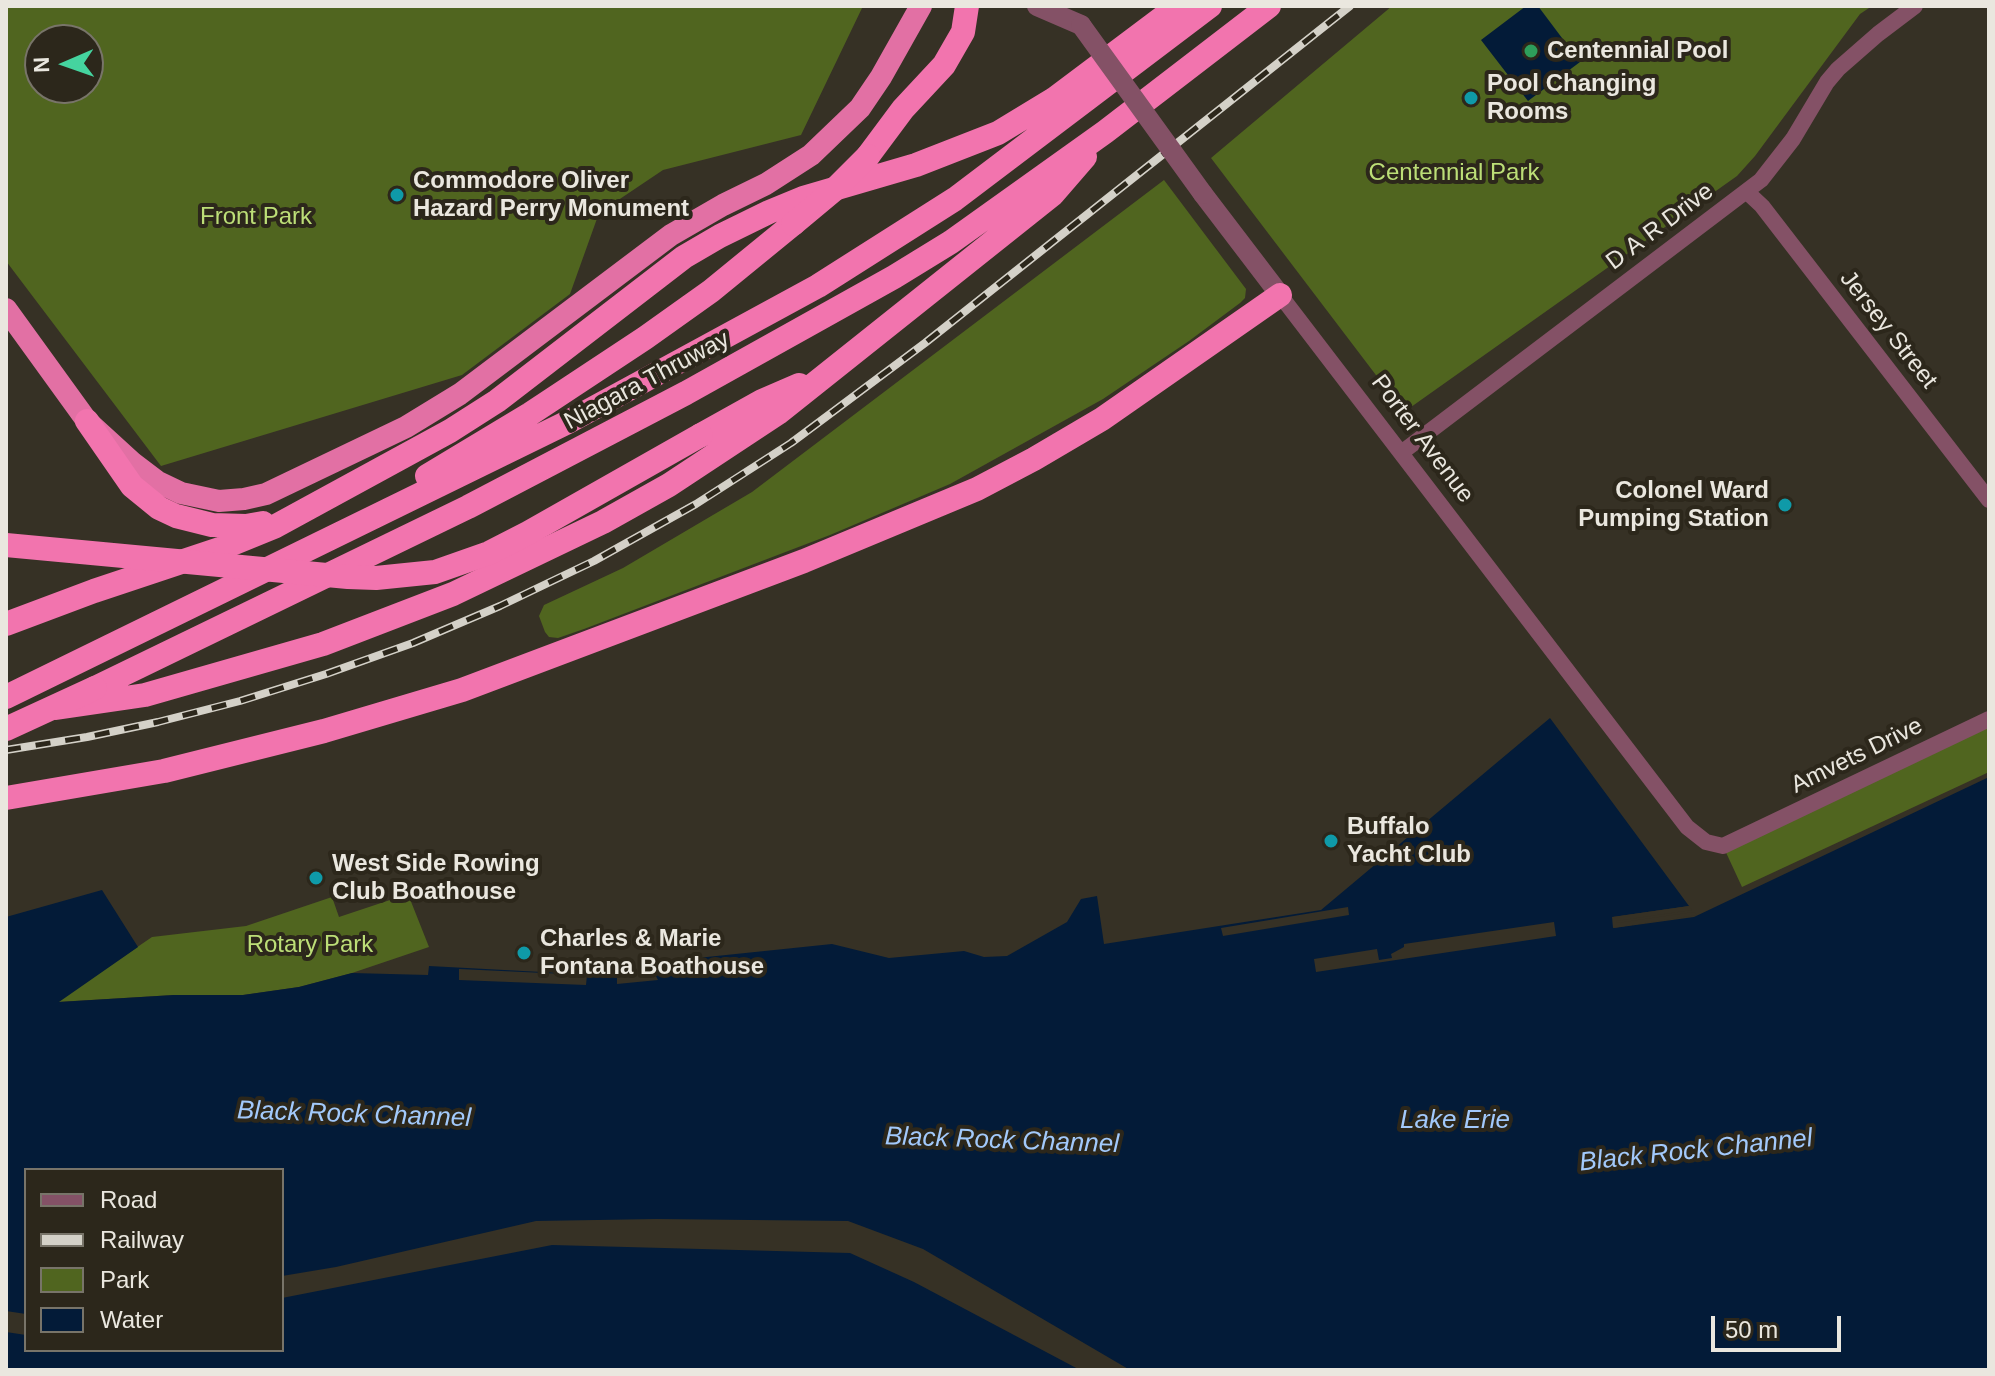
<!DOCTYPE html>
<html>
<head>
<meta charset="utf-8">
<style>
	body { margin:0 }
	#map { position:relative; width:1995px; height:1376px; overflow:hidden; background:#363125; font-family:Helvetica,sans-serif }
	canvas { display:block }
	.frame { position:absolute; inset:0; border:8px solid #eae7df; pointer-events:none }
	.legend { position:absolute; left:24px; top:1168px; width:260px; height:184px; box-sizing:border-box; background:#2c271b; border:2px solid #787469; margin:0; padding:10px 14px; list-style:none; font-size:24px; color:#eae7df }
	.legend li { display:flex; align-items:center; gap:16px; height:40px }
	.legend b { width:40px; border:2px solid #787469 }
	.north { position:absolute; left:24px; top:24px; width:80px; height:80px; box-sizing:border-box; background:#2c271b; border:2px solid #787469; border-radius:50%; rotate:268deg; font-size:22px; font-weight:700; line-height:32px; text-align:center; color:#eae7df }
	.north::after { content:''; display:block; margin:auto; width:28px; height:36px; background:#45d49f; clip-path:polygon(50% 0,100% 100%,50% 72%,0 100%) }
	.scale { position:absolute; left:1711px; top:1316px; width:130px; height:36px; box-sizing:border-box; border:4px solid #eae7df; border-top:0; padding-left:10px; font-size:24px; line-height:28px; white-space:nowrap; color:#eae7df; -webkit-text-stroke:6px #2c271b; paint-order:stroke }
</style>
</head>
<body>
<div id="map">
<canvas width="1995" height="1376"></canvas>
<div class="frame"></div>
<ul class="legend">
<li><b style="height:10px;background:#845166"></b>Road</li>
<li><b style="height:10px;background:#d4d1c8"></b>Railway</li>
<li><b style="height:22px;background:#50651f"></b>Park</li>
<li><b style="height:22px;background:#031b38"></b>Water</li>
</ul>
<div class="north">N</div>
<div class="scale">50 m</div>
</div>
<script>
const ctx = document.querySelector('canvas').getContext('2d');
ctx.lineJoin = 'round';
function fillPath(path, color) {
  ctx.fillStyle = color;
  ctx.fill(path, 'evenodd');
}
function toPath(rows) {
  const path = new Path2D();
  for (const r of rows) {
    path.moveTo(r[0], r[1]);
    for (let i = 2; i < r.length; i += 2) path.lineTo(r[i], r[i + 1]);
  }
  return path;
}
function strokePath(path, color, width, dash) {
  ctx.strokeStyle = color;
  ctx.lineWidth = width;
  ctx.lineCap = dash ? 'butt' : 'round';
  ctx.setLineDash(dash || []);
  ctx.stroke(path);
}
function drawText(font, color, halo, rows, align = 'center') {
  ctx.font = font + ' Helvetica,sans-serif';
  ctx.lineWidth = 8;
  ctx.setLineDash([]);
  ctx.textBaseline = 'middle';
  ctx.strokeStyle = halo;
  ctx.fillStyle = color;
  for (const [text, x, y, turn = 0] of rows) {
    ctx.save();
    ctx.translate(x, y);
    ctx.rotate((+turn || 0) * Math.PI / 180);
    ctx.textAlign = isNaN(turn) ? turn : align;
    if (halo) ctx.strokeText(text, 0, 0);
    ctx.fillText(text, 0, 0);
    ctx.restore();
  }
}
const green = toPath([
	[6,6,863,6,801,135,663,170,599,213,570,294,462,375,161,466,6,261],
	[88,40,88,88,40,88,40,40],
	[1392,6,1872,6,1860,14,1755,156,1737,176,1404,412,1211,158],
	[1164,180,1246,289,1245,298,1240,303,1189,341,1103,399,950,484,830,535,584,629,558,638,549,637,545,632,539,616,544,605,623,568,752,492],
	[1989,719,1989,772,1742,887,1723,846],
	[408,894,429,947,352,973,299,987,243,995,174,995,57,1002,152,937,246,926,332,897,339,917]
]);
const water = toPath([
	[1526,6,1538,6,1580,62,1528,101,1481,40],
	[1550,718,1689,906,1613,917,1614,928,1694,917,1989,777,1989,1370,6,1370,6,917,102,890,138,947,59,1002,174,995,243,995,299,987,352,973,428,975,429,966,617,976,617,984,658,980,649,963,832,944,889,958,964,951,984,957,1007,956,1067,922,1081,899,1097,896,1104,944,1321,910],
	[26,1170,282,1170,282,1350,26,1350]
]);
const pier = toPath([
	[1689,906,1692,910,1616,921,1617,923,1694,912,1697,915,1613,928,1612,917],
	[1348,907,1349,915,1223,936,1221,928],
	[1554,922,1556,936,1316,972,1314,959,1377,949,1379,960,1392,958,1391,954,1404,947,1404,944],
	[459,969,587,975,586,985,459,980],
	[656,1219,848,1221,923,1249,1130,1370,1080,1370,914,1282,850,1253,552,1245,282,1298,282,1276,336,1267,536,1221],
	[6,1311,26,1314,26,1335,6,1332]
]);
const minor = toPath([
	[1747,192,1762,206,1989,500],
	[1280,295,1687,827,1706,842,1723,846,1989,719],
	[1401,453,1761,180,1793,139,1827,82,1838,69,1878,34,1915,6]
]);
const tertiary = toPath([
	[1037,6,1081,25],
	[1203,194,1280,295]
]);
const trunk = toPath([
	[6,309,87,421,133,463,158,482,181,493,219,501,244,499,266,494,406,427,460,394,671,235,723,205,766,184,811,155,860,108,881,77,921,6]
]);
const motorway = toPath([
	[868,156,903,109,944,65,963,32,967,6],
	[87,421,132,486,159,508,176,516,212,525,246,526,263,523],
	[701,435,762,401,799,385],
	[427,476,530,414,645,338,711,291,793,224],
	[6,624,94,591,220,549,274,527,450,431,497,401,684,257,720,236,769,212,803,198,916,165,998,133,1054,99,1178,6],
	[95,688,468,507,686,393,894,277,951,242,1105,132,1269,6],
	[6,697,568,422,818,286,955,199,1210,6],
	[56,708,145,695,323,644,453,594,603,522,669,485,778,413,1053,194,1085,157],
	[6,798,164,771,324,731,462,690,804,561,977,489,1034,459,1102,419,1280,295]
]);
const rail = toPath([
	[6,750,87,737,158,722,240,701,326,674,413,643,500,606,594,561,696,504,791,443,925,343,1350,6]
]);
const tertiaryBridge = toPath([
	[1081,25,1203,194]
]);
const motorwayBridge = toPath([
	[793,224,835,189,868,156],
	[6,545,348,577,376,578,435,572,489,553,528,533,701,435],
	[6,729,95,688]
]);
const markers = [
	[1531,51,8,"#2e9e5b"],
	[1471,98,8,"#0f9aa8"],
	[397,195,8,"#0f9aa8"],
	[1785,505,8,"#0f9aa8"],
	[1331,841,8,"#0f9aa8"],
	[316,878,8,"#0f9aa8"],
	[524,953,8,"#0f9aa8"]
];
const poiNames = [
	["Centennial Pool",1547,51],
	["Pool Changing",1487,84],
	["Rooms",1487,112],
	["Commodore Oliver",413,181],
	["Hazard Perry Monument",413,209],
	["Colonel Ward",1769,491,"right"],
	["Pumping Station",1769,519,"right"],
	["Buffalo",1347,827],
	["Yacht Club",1347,855],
	["West Side Rowing",332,864],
	["Club Boathouse",332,892],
	["Charles & Marie",540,939],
	["Fontana Boathouse",540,967]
];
const parkNames = [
	["Centennial Park",1454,173],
	["Front Park",256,217],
	["Rotary Park",310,945]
];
const streetNames = [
	["D A R Drive",1660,227,-37],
	["Jersey Street",1888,330,52],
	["Niagara Thruway",647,381,-28],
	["Porter Avenue",1422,439,53],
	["Amvets Drive",1857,756,-26]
];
const waterNames = [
	["Black Rock Channel",354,1115,2],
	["Lake Erie",1455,1121],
	["Black Rock Channel",1002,1141,2],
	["Black Rock Channel",1696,1151,-6]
];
fillPath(green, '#50651f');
fillPath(water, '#031b38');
fillPath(pier, '#363125');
strokePath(minor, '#845166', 16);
strokePath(tertiary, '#845166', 20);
strokePath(trunk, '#e270a4', 22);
strokePath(motorway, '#f274ae', 24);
strokePath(rail, '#d4d1c8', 8);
strokePath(rail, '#2c271b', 5, [15]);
strokePath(tertiaryBridge, '#845166', 20);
strokePath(motorwayBridge, '#f274ae', 24);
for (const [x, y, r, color] of markers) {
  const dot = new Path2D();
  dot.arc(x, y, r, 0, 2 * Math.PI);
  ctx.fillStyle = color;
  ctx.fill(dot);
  strokePath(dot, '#2c271b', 3);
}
drawText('bold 24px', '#eae7df', '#2c271b', poiNames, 'left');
drawText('24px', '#bcde77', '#2c271b', parkNames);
drawText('24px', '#eae7df', '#2c271b', streetNames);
drawText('italic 26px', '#a2c9fb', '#2c271b', waterNames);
</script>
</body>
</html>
